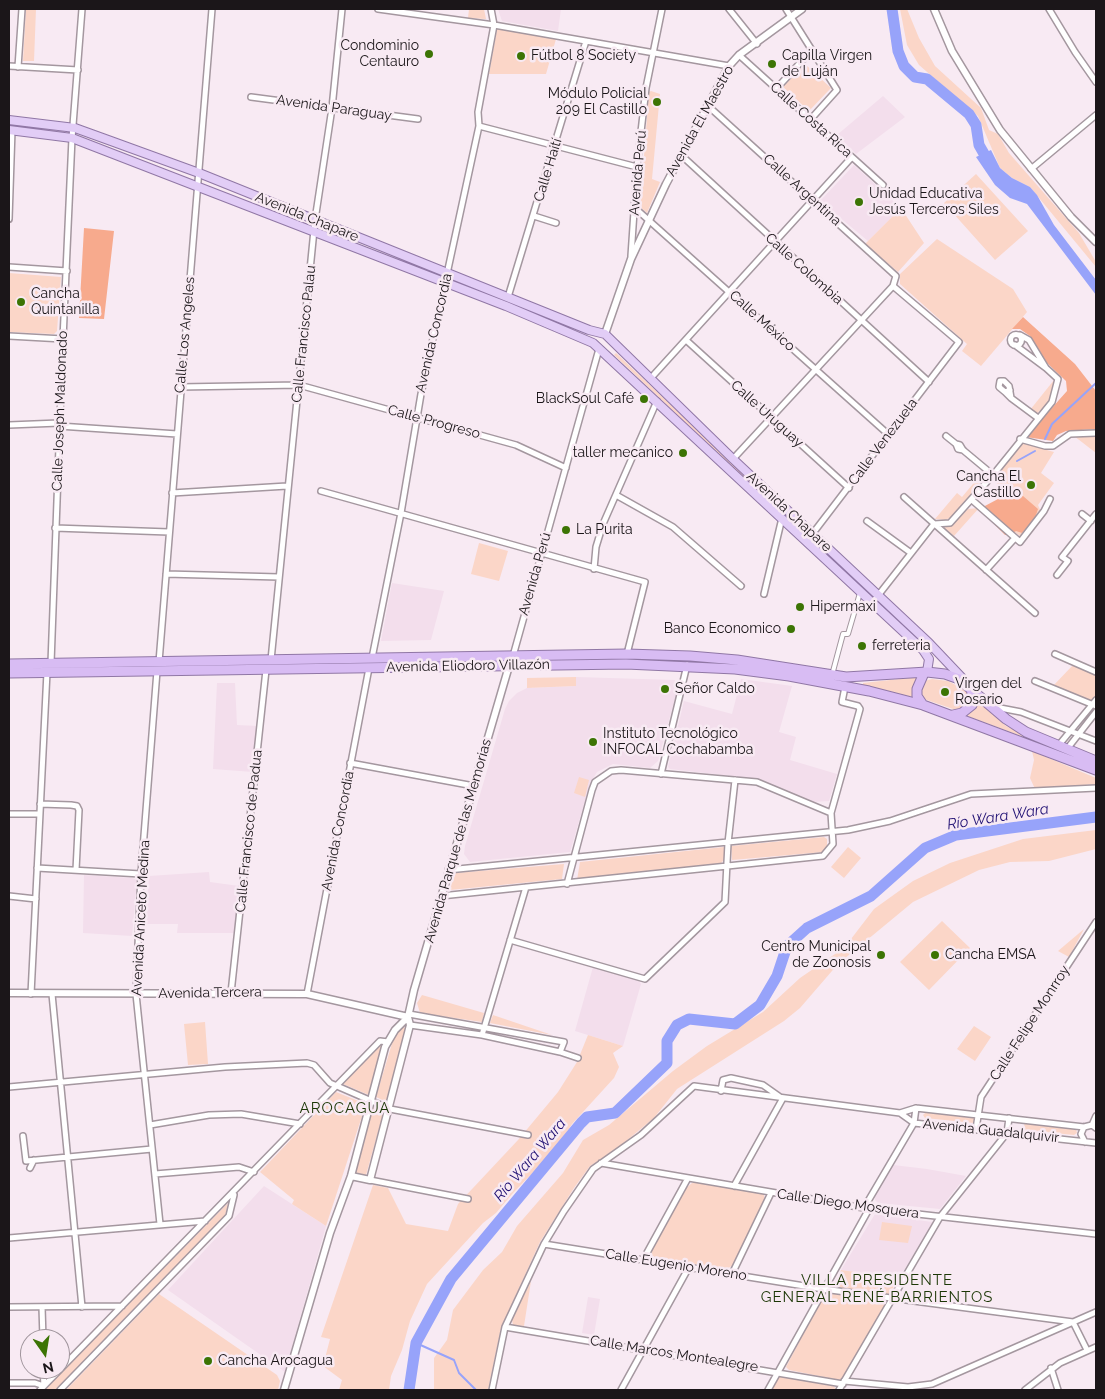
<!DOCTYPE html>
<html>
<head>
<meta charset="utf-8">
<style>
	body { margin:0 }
	#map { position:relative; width:1105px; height:1399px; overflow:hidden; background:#f8eaf3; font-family:Raleway,sans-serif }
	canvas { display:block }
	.frame { position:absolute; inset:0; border:10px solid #1b1619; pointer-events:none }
	.north { position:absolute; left:20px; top:1329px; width:50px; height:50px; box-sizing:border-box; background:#f8eaf3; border:1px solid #a0959c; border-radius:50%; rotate:167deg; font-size:14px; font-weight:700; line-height:20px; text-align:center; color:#1b1619 }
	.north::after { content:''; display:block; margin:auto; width:18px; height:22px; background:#3c7404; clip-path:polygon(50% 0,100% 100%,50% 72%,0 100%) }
</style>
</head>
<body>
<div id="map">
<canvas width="1105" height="1399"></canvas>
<div class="frame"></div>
<div class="north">N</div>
</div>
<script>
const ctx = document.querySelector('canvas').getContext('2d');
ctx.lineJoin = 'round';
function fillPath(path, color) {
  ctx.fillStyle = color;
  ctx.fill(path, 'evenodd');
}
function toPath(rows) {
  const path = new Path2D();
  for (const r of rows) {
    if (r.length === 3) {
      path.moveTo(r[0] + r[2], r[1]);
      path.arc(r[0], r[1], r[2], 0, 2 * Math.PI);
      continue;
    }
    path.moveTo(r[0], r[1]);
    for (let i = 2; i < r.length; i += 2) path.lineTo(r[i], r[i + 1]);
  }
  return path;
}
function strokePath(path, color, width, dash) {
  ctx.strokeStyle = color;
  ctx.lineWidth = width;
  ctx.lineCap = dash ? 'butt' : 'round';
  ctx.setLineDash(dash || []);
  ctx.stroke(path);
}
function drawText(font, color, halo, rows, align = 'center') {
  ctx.font = font + ' Raleway,sans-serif';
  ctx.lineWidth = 5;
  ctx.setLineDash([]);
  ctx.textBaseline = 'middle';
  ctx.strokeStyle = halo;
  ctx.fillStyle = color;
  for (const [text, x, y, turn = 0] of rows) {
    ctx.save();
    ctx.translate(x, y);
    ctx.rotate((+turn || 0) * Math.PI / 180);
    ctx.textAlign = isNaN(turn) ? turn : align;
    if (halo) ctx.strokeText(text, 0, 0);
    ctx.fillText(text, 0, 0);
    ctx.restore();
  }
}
const built = toPath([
	[498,9,561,9,558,31,502,21],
	[883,96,905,117,856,154,837,135],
	[854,165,901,208,868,241,820,201],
	[392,583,444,591,431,640,381,641],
	[576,677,675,680,678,687,658,761,650,768,613,764,597,772,590,784,570,852,470,862,464,854,465,846,505,709,509,701,517,693,527,688,576,686],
	[741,679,792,686,779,732,796,737,790,760,837,774,829,801,813,802,757,779,670,769,668,767,684,701,732,714],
	[217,683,235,683,237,725,258,726,253,772,213,769],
	[209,872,210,882,239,886,235,933,177,933,178,924,145,924,149,876],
	[84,875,132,878,137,880,132,936,83,933],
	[593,967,638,980,641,984,623,1046,575,1031],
	[893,1165,927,1169,966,1176,940,1209,878,1203,875,1200,875,1196],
	[264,1186,326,1226,285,1372,168,1290],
	[875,1214,932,1222,932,1226,899,1278,841,1270],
	[588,1297,600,1299,594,1335,582,1333]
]);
const green = toPath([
	[26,9,36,9,34,61,23,61],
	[469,9,484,9,486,19,468,18],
	[900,9,907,9,919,38,935,66,981,108,989,130,998,134,1009,153,1079,233,1096,262,1096,267,1030,187,1012,178,1000,168,978,116,919,65,907,45],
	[497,29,556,39,546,74,489,74],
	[805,64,831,88,809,111,783,87],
	[651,91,660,94,652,179,660,182,647,213,640,207,649,92],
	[976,174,1028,231,995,260,944,203],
	[901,208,924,243,898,272,865,244],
	[937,239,1013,289,1027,312,981,366,962,351,967,344,900,284,900,274],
	[9,273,61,277,57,331,54,334,9,332],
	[616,353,807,534,805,535,614,355],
	[1054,380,1050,402,1036,414,1030,410],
	[1096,435,1096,453,1074,436],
	[1022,443,1054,452,1041,473,1054,483,1038,505,1041,512,1024,535,1020,536,996,519,1014,498,993,480],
	[983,472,986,478,952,517,945,520,935,519,957,493,962,497],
	[979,508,954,536,944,528,946,526,953,524,968,509],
	[813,539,874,595,872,597,812,541],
	[479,543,508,551,499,581,471,574],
	[1073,665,1096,675,1096,698,1093,701,1053,686],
	[576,677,576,686,527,688,527,678],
	[918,677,914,683,913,697,863,686,863,683],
	[932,679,948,681,967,691,969,700,965,708,956,710,924,699,920,689,924,681],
	[978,701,1006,726,1040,743,967,716,975,708],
	[1032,751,1096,778,1096,784,1035,789,1030,778,1034,760],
	[579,777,589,780,585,797,574,793],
	[1096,830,1096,849,1049,861,1010,862,979,870,913,902,838,964,800,1008,784,1021,677,1089,654,1118,614,1151,590,1166,574,1188,540,1242,501,1328,488,1390,434,1390,434,1358,447,1340,453,1310,483,1270,502,1252,517,1226,563,1173,583,1140,609,1125,673,1071,707,1046,763,1012,800,978,835,954,851,939,874,909,913,881,950,863,1023,839],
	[824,837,827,839,827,848,824,852,732,860,731,846],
	[724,847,724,860,720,864,577,880,580,862],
	[848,847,861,858,844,878,831,867],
	[564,864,562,879,450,890,455,873],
	[942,921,970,948,929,990,900,962],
	[1084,929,1069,957,1058,951],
	[422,995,484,1013,482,1022,420,1013,417,1003],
	[493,1015,552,1035,490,1023],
	[205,1022,208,1064,188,1065,184,1024],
	[400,1026,406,1028,387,1102,376,1097,396,1030],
	[974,1026,991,1037,975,1061,957,1049],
	[588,1035,623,1046,613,1053,619,1067,614,1078,572,1124,557,1148,513,1193,496,1213,483,1223,427,1284,410,1321,402,1350,391,1376,389,1390,339,1390,342,1380,323,1366,330,1339,321,1337,373,1185,388,1188,406,1224,448,1231,458,1204,518,1140,558,1092,577,1062],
	[386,1040,369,1095,343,1084],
	[336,1092,366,1104,326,1226,292,1204,294,1200,260,1172],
	[373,1107,384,1111,366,1175,354,1172],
	[926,1112,974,1116,976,1117,974,1123,925,1118,923,1115],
	[1024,1123,1076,1129,1077,1133,1074,1135,1025,1130],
	[692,1183,700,1183,760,1192,764,1195,765,1201,733,1265,727,1269,658,1259,652,1256,652,1248,685,1189],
	[228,1203,225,1216,110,1335,55,1390,44,1390],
	[882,1222,912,1226,908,1243,879,1240],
	[841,1270,899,1278,889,1295,837,1287,835,1282],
	[531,1281,524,1326,513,1325,512,1320],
	[830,1293,882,1302,885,1305,844,1377,839,1380,789,1370,786,1367,824,1295],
	[159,1294,277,1375,280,1381,278,1390,66,1390],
	[787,1374,833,1385,836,1389,771,1390,779,1377]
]);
const forest = toPath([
	[84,228,114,231,104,319,79,318],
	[1023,317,1075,364,1096,391,1096,429,1066,431,1057,435,1053,441,1026,437,1067,391,1066,381,1047,363,1030,336,1020,329,1012,329],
	[1023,496,1038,509,1035,518,1022,533,1016,531,1010,535,1005,535,981,511,983,507,998,499,1015,499]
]);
const water = toPath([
	[991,150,1000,168,1012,178,1030,187,1037,195,1054,225,1096,280,1096,295,1027,204,1010,198,995,185,976,157]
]);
const stream = toPath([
	[1045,439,1052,424,1096,383],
	[1017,461,1035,451],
	[416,1343,454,1360,459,1373,476,1390]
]);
const river = toPath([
	[892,9,898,51,904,66,915,77,927,79,969,114,976,125,979,145,991,166],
	[409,1390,416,1343,451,1279,581,1123,587,1117,615,1113,667,1063,667,1041,677,1025,689,1019,735,1024,760,1005,777,976,787,946,807,928,871,896,925,848,956,835,1096,817]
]);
const pedestrian = toPath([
	[832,675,843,634,848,634,860,593]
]);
const minor = toPath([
	[378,9,494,25,729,66],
	[729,9,757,44],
	[786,9,837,90,810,120],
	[1049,9,1075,52,1096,82],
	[739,55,883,185],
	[9,66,78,70],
	[18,67,22,9],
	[776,89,812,50],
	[251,97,418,119],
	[707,105,896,276,893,286,733,459],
	[479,126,637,167],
	[681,155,929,382],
	[1031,169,1096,115],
	[635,208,889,435],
	[534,216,556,223],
	[9,219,12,130],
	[631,256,637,167,646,88,662,9],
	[9,267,67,271],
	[508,297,586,41],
	[1016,340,5.5],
	[9,336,63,339],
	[686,340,849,488],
	[1015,345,1046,368,1029,340,1020,335],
	[650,379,852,157],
	[180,387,299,385,516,445,566,468],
	[1005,392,1011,398,1009,386,1004,381,1000,381,999,387,1005,392,1010,390],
	[1011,398,1038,418],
	[9,425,59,423],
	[59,426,177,434],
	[946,436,956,444,958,449,963,450],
	[1020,439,1045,446,1053,446,1070,434,1096,433],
	[956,444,960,445,963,450,993,475],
	[321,491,645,582,627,654],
	[172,493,287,486],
	[616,495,673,527,741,586],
	[904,497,1035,613],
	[972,500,1020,542,1044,511,1050,499],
	[1082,514,1091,521],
	[867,521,911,553],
	[55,528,169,532],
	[807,541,959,342,893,286],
	[594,569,596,547,603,524,657,401],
	[986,570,1015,538],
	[166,574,279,577],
	[1057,575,1068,561,1062,557,1096,514],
	[764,594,782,518],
	[873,602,934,524,950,523,993,475,1052,402,1058,379,1046,368],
	[1055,654,1096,672],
	[513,656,599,349],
	[372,658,401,513,421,394,479,126,478,112,494,25,491,9],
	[271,660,315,220,332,108,342,9],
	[159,662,212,9],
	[51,663,63,339,72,138,82,9],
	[157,671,141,874,136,994,160,1224],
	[1035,681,1096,706],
	[995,707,1021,712,1096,741],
	[1058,746,1096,700],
	[1067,749,1096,712],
	[350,763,474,786],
	[661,774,687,665],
	[40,804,71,805,77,806,79,810,76,870],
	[9,814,39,814],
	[37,868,141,874],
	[448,870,848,830,890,821,971,794,1096,788],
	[567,884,592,790,595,782,611,771,621,770,757,782,831,813],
	[9,896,36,899],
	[441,896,823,856,833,844,831,813,860,709,858,706,842,702,845,687],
	[510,940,645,979,725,902,728,843,735,780],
	[231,993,266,670],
	[31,994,47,672],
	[52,994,82,1307],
	[307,994,369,668],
	[409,1014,564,1042,560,1052],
	[410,1025,482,1035,560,1052,578,1058],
	[482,1035,526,887],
	[9,1087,225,1067,307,1063,314,1065,330,1083,390,1109,528,1135],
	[721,1091,723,1080,731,1078,763,1085,780,1097],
	[900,1113,916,1108,1084,1127,1092,1125,1096,1128],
	[150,1125,209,1115,241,1114,300,1124],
	[1092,1125,1096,1116],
	[1084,1127,1081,1134,1085,1142],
	[976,1129,981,1097,1096,922],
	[23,1136,26,1161,152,1149],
	[601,1163,864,1208,1096,1234],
	[30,1168,34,1160],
	[155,1174,239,1167,254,1172],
	[370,1180,468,1199],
	[734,1186,783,1098],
	[864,1208,914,1123,916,1108],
	[9,1238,205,1221],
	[544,1244,823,1289,1073,1322],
	[643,1260,688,1178],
	[732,1274,771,1193],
	[9,1307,122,1306],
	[42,1307,43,1339],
	[1073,1322,1087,1350],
	[505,1327,843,1384],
	[1051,1368,1058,1390],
	[844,1381,908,1387,932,1384,1096,1312],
	[9,1383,35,1383,44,1386,43,1369],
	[40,1390,380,1041,388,1042],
	[60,1390,229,1216,234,1195],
	[492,1390,505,1327,544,1244,564,1211,593,1169,641,1135,694,1086,900,1113,914,1123,1096,1143],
	[621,1390,689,1267],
	[768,1390,869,1209],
	[839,1390,940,1217,1007,1133,1009,1118],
	[1025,1390,1060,1363,1096,1347]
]);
const tertiary = toPath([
	[934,9,952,51,1000,130,1071,217,1096,242],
	[605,334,631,259,666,184,729,66,739,55,802,9],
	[9,993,307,994,408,1017],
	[351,1176,370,1180,410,1025,408,1017,414,990,509,666],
	[284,1390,330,1233,351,1176,385,1047,395,1030,408,1017]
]);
const primary = toPath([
	[9,120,75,128,111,141,199,173,589,330,605,334,733,459,929,643,966,682],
	[9,130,72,138,506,306,593,343,923,650,929,659,927,672]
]);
const trunk = toPath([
	[9,664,627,654,690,656,737,660,846,677,927,672,945,674,959,679,1006,719,1026,732,1096,761],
	[9,673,626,664,735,669,789,676,869,691,923,705,1096,770],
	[923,705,917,696,917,689,924,673],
	[953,715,962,713,972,705,973,699,971,688]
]);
const markers = [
	[429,54,5,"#3c7404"],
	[521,56,5,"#3c7404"],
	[772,64,5,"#3c7404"],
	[657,102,5,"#3c7404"],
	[859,202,5,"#3c7404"],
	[21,302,5,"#3c7404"],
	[644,399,5,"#3c7404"],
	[683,453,5,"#3c7404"],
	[1031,485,5,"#3c7404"],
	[566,530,5,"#3c7404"],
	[800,607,5,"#3c7404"],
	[791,629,5,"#3c7404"],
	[862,646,5,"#3c7404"],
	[665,689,5,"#3c7404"],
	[945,692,5,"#3c7404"],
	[593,742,5,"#3c7404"],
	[881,955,5,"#3c7404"],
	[935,955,5,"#3c7404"],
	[208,1361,5,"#3c7404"]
];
const poiNames = [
	["Condominio",419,46,"right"],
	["Centauro",419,62,"right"],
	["Fútbol 8 Society",531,56],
	["Capilla Virgen",782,56],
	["de Luján",782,72],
	["Módulo Policial",647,94,"right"],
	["209 El Castillo",647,110,"right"],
	["Unidad Educativa",869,194],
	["Jesús Terceros Siles",869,210],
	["Cancha",31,294],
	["Quintanilla",31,310],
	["BlackSoul Café",634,399,"right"],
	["taller mecanico",673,453,"right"],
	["Cancha El",1021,477,"right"],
	["Castillo",1021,493,"right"],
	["La Purita",576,530],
	["Hipermaxi",810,607],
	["Banco Economico",781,629,"right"],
	["ferreteria",872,646],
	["Virgen del",955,684],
	["Rosario",955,700],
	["Señor Caldo",675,689],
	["Instituto Tecnológico",603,734],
	["INFOCAL Cochabamba",603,750],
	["Centro Municipal",871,947,"right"],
	["de Zoonosis",871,963,"right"],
	["Cancha EMSA",945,955],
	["Cancha Arocagua",218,1361]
];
const streetNames = [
	["Avenida Paraguay",334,108,8],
	["Calle Costa Rica",811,120,42],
	["Avenida El Maestro",700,121,-61],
	["Calle Haití",548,170,-73],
	["Avenida Perú",638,173,-85],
	["Calle Argentina",802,190,42],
	["Avenida Chapare",307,217,22],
	["Calle Colombia",804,269,42],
	["Calle México",762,321,42],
	["Avenida Concordia",434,333,-77],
	["Calle Francisco Palau",304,334,-84],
	["Calle Los Angeles",185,335,-85],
	["Calle Joseph Maldonado",60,411,-88],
	["Calle Uruguay",767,414,42],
	["Calle Progreso",434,422,15],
	["Calle Venezuela",883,442,-53],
	["Avenida Chapare",789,512,43],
	["Avenida Perú",535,574,-74],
	["Avenida Eliodoro Villazón",468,666,-1],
	["Calle Francisco de Padua",249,831,-84],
	["Avenida Concordia",338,831,-79],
	["Avenida Parque de las Memorias",458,841,-74],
	["Avenida Aniceto Medina",141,918,-87],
	["Avenida Tercera",210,993,-1],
	["Calle Felipe Monrroy",1030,1023,-57],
	["Avenida Guadalquivir",991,1131,6],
	["Calle Diego Mosquera",848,1204,8],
	["Calle Eugenio Moreno",676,1265,9],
	["Calle Marcos Montealegre",674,1354,9]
];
const waterNames = [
	["Río Wara Wara",998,817,-9],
	["Río Wara Wara",530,1160,-50]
];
const neighbourhoodNames = [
	["AROCAGUA",345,1108],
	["VILLA PRESIDENTE",877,1280],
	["GENERAL RENÉ BARRIENTOS",877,1297]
];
fillPath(built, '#f3deec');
fillPath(green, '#fbd6c8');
fillPath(forest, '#f7aa8d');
fillPath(water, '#97a3fa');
strokePath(stream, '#97a3fa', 2);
strokePath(river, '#97a3fa', 11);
strokePath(pedestrian, '#a4979f', 6);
strokePath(minor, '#a4979f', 8);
strokePath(tertiary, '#a4979f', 9);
strokePath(primary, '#9077a5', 10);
strokePath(trunk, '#9077a5', 11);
strokePath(pedestrian, '#fff', 4);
strokePath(minor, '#fff', 5);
strokePath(tertiary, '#fff', 6);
strokePath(primary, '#e2cdf6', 8);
strokePath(trunk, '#d8bcf3', 9);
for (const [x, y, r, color] of markers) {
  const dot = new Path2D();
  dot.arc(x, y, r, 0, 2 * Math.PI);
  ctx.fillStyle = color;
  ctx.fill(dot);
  strokePath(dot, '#f8eaf3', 2);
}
drawText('14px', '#1b1619', '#f8eaf3', poiNames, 'left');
drawText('14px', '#1b1619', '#f8eaf3', streetNames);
drawText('italic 15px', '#1f0f73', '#f8eaf3', waterNames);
ctx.letterSpacing = '1px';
drawText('15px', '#1c3706', '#f8eaf3', neighbourhoodNames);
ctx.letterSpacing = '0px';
</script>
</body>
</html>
